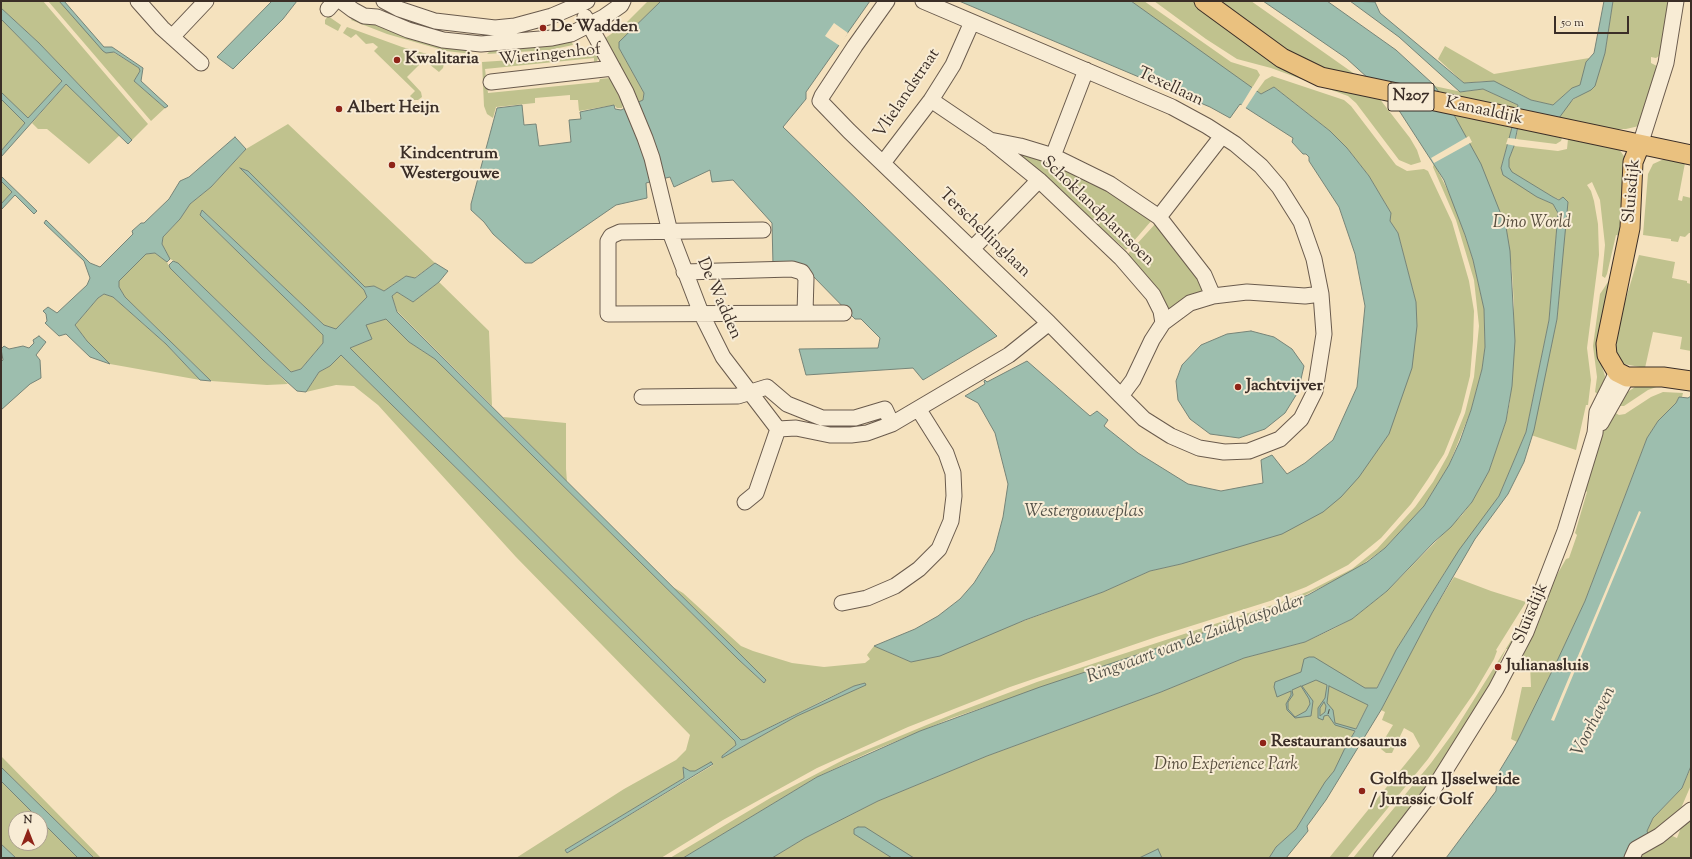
<!DOCTYPE html>
<html>
<head>
<meta charset="utf-8">
<style>
	body { margin:0 }
	#map { position:relative; width:1692px; height:859px; overflow:hidden; background:#f5e2be; font-family:"Sorts Mill Goudy",serif }
	canvas { display:block }
	.frame { position:absolute; inset:0; border:2px solid #3b2e27; pointer-events:none }
	.north { position:absolute; left:8px; top:811px; width:40px; height:40px; box-sizing:border-box; background:#f8ecd5; border:1px solid #aca08f; border-radius:50%; rotate:0deg; font-size:11px; font-weight:700; line-height:16px; text-align:center; color:#3b2e27 }
	.north::after { content:''; display:block; margin:auto; width:14px; height:18px; background:#8f2418; clip-path:polygon(50% 0,100% 100%,50% 72%,0 100%) }
	.scale { position:absolute; left:1554px; top:16px; width:75px; height:18px; box-sizing:border-box; border:2px solid #3b2e27; border-top:0; padding-left:5px; font-size:12px; line-height:14px; white-space:nowrap; color:#3b2e27; -webkit-text-stroke:3px #f8ecd5; paint-order:stroke }
</style>
</head>
<body>
<div id="map">
<canvas width="1692" height="859"></canvas>
<div class="frame"></div>
<div class="north">N</div>
<div class="scale">50 m</div>
</div>
<script>
const ctx = document.querySelector('canvas').getContext('2d');
ctx.lineJoin = 'round';
function fillPath(path, color) {
  ctx.fillStyle = color;
  ctx.fill(path, 'evenodd');
}
function toPath(rows) {
  const path = new Path2D();
  for (const r of rows) {
    path.moveTo(r[0], r[1]);
    for (let i = 2; i < r.length; i += 2) path.lineTo(r[i], r[i + 1]);
  }
  return path;
}
function strokePath(path, color, width, dash) {
  ctx.strokeStyle = color;
  ctx.lineWidth = width;
  ctx.lineCap = dash ? 'butt' : 'round';
  ctx.setLineDash(dash || []);
  ctx.stroke(path);
}
function drawText(font, color, halo, rows, align = 'center') {
  ctx.font = font + ' "Sorts Mill Goudy",serif';
  ctx.lineWidth = 4;
  ctx.setLineDash([]);
  ctx.textBaseline = 'middle';
  ctx.strokeStyle = halo;
  ctx.fillStyle = color;
  for (const [text, x, y, turn = 0] of rows) {
    ctx.save();
    ctx.translate(x, y);
    ctx.rotate((+turn || 0) * Math.PI / 180);
    ctx.textAlign = isNaN(turn) ? turn : align;
    if (halo) ctx.strokeText(text, 0, 0);
    ctx.fillText(text, 0, 0);
    ctx.restore();
  }
}
const green = toPath([
	[1,1,43,1,148,124,132,140,39,43,1,8],
	[48,1,59,1,109,52,113,52,139,68,140,71,134,81,165,108,151,121],
	[648,1,661,1,619,42,619,48,644,93,643,100,639,102,604,39,624,25],
	[1131,1,1144,1,1231,62,1257,70,1260,75,1252,88,1197,51],
	[1154,1,1195,1,1237,32,1379,98,1410,138,1417,150,1421,162,1411,165,1399,160,1356,103,1348,96,1271,68,1237,59,1206,39],
	[1214,1,1251,1,1356,75,1327,70,1291,54],
	[1613,1,1668,1,1662,54,1656,58,1651,57,1651,63,1657,66,1658,69,1639,126,1626,129,1615,129,1559,118,1568,103,1579,96,1605,53],
	[354,15,468,48,472,54,446,51,387,34,351,20],
	[328,16,341,25,338,31,325,24,325,20],
	[1,19,62,81,28,119,1,92],
	[347,27,402,47,445,59,443,68,439,72,424,60,407,77,421,92,422,97,418,100,414,100,410,96,415,91,374,51,378,47,373,43,366,44,356,34,351,38,343,33],
	[570,38,573,45,549,50,487,54,491,50],
	[1445,46,1494,74,1589,58,1580,85,1572,88,1553,105,1531,100,1487,81,1464,83,1438,59],
	[591,47,598,58,597,61,594,62,594,58,485,69,488,93,599,82,600,79,610,78,623,105,622,108,617,108,614,105,579,111,578,100,570,100,570,95,535,98,535,103,496,107,493,118,487,114,484,106,482,62,557,57],
	[1272,76,1344,100,1351,106,1396,165,1407,171,1424,169,1428,171,1452,222,1469,281,1474,311,1473,341,1470,376,1461,412,1444,454,1428,479,1411,504,1381,538,1348,565,1306,587,1270,601,1156,637,1010,687,908,727,817,768,723,820,661,858,516,858,624,789,676,760,686,750,690,735,516,557,378,405,354,386,336,385,306,392,319,372,330,366,341,355,735,741,736,745,722,756,722,758,797,716,865,685,865,683,854,686,822,701,746,739,741,740,350,348,372,339,365,325,386,319,409,342,435,359,739,660,764,683,766,680,673,587,683,593,741,646,753,651,792,663,824,667,865,663,870,659,867,655,874,646,911,662,1103,592,1150,571,1181,564,1358,477,1389,434,1416,302,1398,233,1390,221,1391,213,1369,176,1347,148,1330,131,1274,87,1261,94,1257,91,1265,80],
	[711,763,713,765,567,853,565,850,684,778,683,767,690,771,695,771],
	[66,84,120,135,89,164,47,129,38,129,32,123],
	[1434,86,1462,92,1483,89,1518,105,1501,168,1537,197,1553,204,1558,213,1549,320,1526,432,1499,496,1445,572,1396,650,1334,771,1296,829,1276,847,1269,858,772,858,805,838,878,801,987,756,1161,692,1244,658,1305,642,1335,628,1352,619,1387,591,1462,515,1472,502,1489,471,1506,421,1510,401,1514,306,1512,271,1506,227,1454,115],
	[1,99,25,123,1,151],
	[288,124,435,263,414,278,406,276,384,291,374,286,365,287,248,171,241,168,364,290,367,297,335,330,324,325,202,210,200,215,323,335,323,343,301,369,291,372,178,263,170,259,162,244,163,237,180,219,190,204,211,187,246,149],
	[1518,128,1562,138,1561,141,1556,144,1516,139],
	[1568,139,1619,149,1626,159,1621,236,1616,235,1607,274,1605,278,1602,276,1605,245,1600,200,1592,182,1587,185,1591,191,1594,201,1598,224,1599,255,1587,348,1591,380,1588,405,1586,405,1576,450,1531,435,1557,319,1567,202,1553,197,1511,172,1509,167,1509,159,1514,146,1558,151,1567,149],
	[1012,149,1045,158,1092,181,1152,220,1126,250],
	[1664,159,1685,163,1678,200,1682,201,1683,196,1691,198,1691,233,1689,233,1685,237,1680,236,1678,242,1671,241,1671,239,1643,235,1648,174,1653,164],
	[1434,163,1455,205,1473,260,1484,308,1485,347,1482,369,1471,410,1449,465,1424,506,1385,548,1350,573,1285,605,952,718,870,752,817,777,683,858,670,858,772,797,847,758,958,712,1037,682,1279,603,1309,591,1352,569,1377,549,1415,507,1433,482,1448,455,1465,413,1474,377,1479,326,1474,280,1456,220,1433,167],
	[1,181,12,192,1,204],
	[1156,223,1206,290,1168,312,1164,299,1159,301,1126,256],
	[155,253,167,262,170,268,263,360,288,384,267,385,211,381,125,297,119,287,119,281,146,254],
	[1639,255,1675,262,1672,278,1687,281,1687,283,1691,284,1691,351,1680,349,1682,337,1653,332,1645,368,1624,364,1618,356,1616,348,1618,325],
	[1612,276,1600,360,1605,376,1600,396,1595,392,1597,377,1593,346,1600,294],
	[439,282,489,331,492,406,397,311,392,296,397,292,413,302],
	[104,294,113,297,166,344,200,380,110,364,87,341,75,325,98,298],
	[1638,385,1662,385,1648,390,1624,406,1618,406,1623,395],
	[1663,392,1683,393,1682,397,1679,397,1676,403,1658,421,1647,438,1585,601,1558,659,1517,742,1511,739,1522,687,1531,687,1530,664,1522,664,1523,656,1550,587,1566,559,1569,558,1577,535,1575,533,1587,492,1584,489,1602,431,1612,411,1619,415,1625,414,1651,397],
	[503,417,566,423,566,469,567,482],
	[1454,577,1491,591,1526,602,1496,650,1497,651,1494,659,1474,693,1428,759,1347,858,1329,858,1420,746,1413,733,1404,728,1392,753,1386,753,1381,749,1382,743,1393,725,1382,720,1385,712,1381,710,1432,613],
	[1527,615,1508,649,1506,649,1496,670,1497,672,1479,705,1420,796,1373,858,1353,858,1431,763,1453,733],
	[1,756,101,858,94,858,1,767],
	[1691,767,1691,785,1676,820,1649,836,1647,831,1653,818,1682,788],
	[1,781,39,819,16,819,16,843,40,843,40,820,78,858,16,858,1,844],
	[1691,817,1691,858,1640,858,1645,852,1670,835,1677,838,1682,825]
]);
const water = toPath([
	[59,1,64,1,104,47,112,47,143,68,141,81,168,106,165,108,134,81,140,71,139,68,114,52,106,53,103,51,59,1],
	[272,1,297,1,283,19,233,69,217,57,272,1],
	[661,1,870,1,806,92,806,99,783,127,997,336,923,380,913,368,806,375,799,349,878,348,880,338,861,319,855,319,812,275,773,265,772,223,733,180,712,182,710,170,674,187,670,177,646,183,647,198,616,205,532,263,525,263,493,234,484,222,471,210,471,204,497,108,522,105,524,125,536,124,539,146,571,142,569,120,581,119,580,112,614,105,615,109,621,110,643,100,644,93,619,48,619,42,661,1],
	[959,1,1131,1,1261,94,1274,87,1330,131,1347,148,1369,176,1391,213,1390,221,1398,233,1416,302,1417,326,1412,368,1389,434,1359,477,1341,497,1323,512,1282,534,1181,564,1150,571,1103,592,1025,620,940,656,911,662,874,646,915,629,938,616,960,599,974,583,994,551,1003,517,1008,484,995,433,978,403,965,396,985,384,984,381,985,380,987,382,1027,361,1090,416,1097,411,1108,420,1104,426,1138,453,1188,484,1221,491,1263,483,1261,460,1272,455,1287,474,1305,463,1333,440,1357,387,1365,306,1355,254,1339,207,1309,161,1309,157,1306,154,1303,154,1292,142,1293,138,1240,104,1230,118,1210,107,959,1],
	[1263,1,1327,1,1396,50,1433,84,1448,104,1481,164,1506,227,1510,251,1515,341,1512,386,1506,421,1489,471,1472,502,1451,527,1434,542,1387,591,1352,619,1305,642,1244,658,1161,692,987,756,878,801,805,838,772,858,683,858,817,777,920,731,1040,687,1260,614,1308,595,1367,562,1385,548,1424,506,1449,465,1460,441,1471,410,1482,369,1485,347,1484,309,1473,260,1465,235,1444,180,1400,112,1380,89,1346,58,1263,1],
	[1350,1,1375,2,1380,13,1464,83,1494,81,1531,100,1553,105,1572,88,1580,85,1586,62,1594,53,1604,1,1613,1,1605,53,1595,86,1591,90,1573,99,1559,118,1521,111,1514,146,1509,159,1509,167,1512,172,1553,197,1559,200,1563,197,1568,202,1557,319,1534,430,1524,462,1508,494,1475,539,1432,613,1381,710,1326,800,1307,826,1308,831,1286,858,1269,858,1276,847,1296,829,1325,782,1334,771,1345,748,1355,731,1335,725,1328,715,1324,716,1323,720,1318,718,1318,708,1325,698,1327,685,1316,680,1302,686,1313,701,1311,716,1295,718,1287,710,1286,704,1291,695,1291,691,1277,697,1274,687,1275,682,1301,672,1304,659,1309,657,1314,657,1365,688,1377,688,1396,650,1459,550,1499,496,1526,432,1549,320,1558,213,1553,204,1537,197,1503,175,1501,168,1518,105,1483,89,1460,92,1399,37,1350,1],
	[1301,686,1309,699,1310,704,1306,711,1295,717,1288,709,1288,702,1293,695,1292,690,1301,686],
	[1329,686,1368,705,1356,729,1335,723,1333,710,1327,703,1329,686],
	[1324,702,1326,706,1325,712,1320,716,1320,708,1324,702],
	[1,8,39,43,132,140,128,144,66,84,1,157,1,151,25,123,1,99,1,92,28,118,62,81,1,19,1,8],
	[235,137,246,149,211,187,190,204,180,219,163,237,162,244,170,259,167,262,155,253,146,254,119,281,119,287,125,297,211,381,200,380,166,344,113,297,104,294,98,298,75,325,87,341,110,364,90,357,66,334,59,336,45,323,47,321,46,314,43,311,48,307,57,313,87,285,90,278,84,261,44,223,46,220,90,263,100,267,133,234,132,231,141,223,144,223,169,199,180,181,189,177,235,137],
	[240,168,248,171,365,287,374,286,384,291,406,276,415,278,435,263,448,271,439,282,413,302,397,292,392,296,397,312,766,680,764,683,739,660,435,359,409,342,386,319,366,325,372,339,350,348,741,740,746,739,854,686,865,683,866,685,797,716,722,758,722,756,736,745,735,741,341,355,330,366,319,372,306,392,297,391,263,360,170,268,169,265,173,261,178,263,291,372,301,369,323,343,323,335,200,215,202,210,324,325,336,329,367,297,364,290,240,168],
	[1,176,37,211,34,214,15,195,1,210,1,204,12,192,1,181,1,176],
	[1251,331,1274,337,1292,349,1304,366,1298,392,1285,413,1265,429,1239,438,1210,434,1190,419,1178,400,1176,381,1182,365,1201,345,1227,334,1251,331],
	[39,336,46,342,36,355,40,360,41,378,30,384,1,410,1,362,3,360,1,349,4,346,9,349,23,346,29,348,34,343,33,340,39,336],
	[1691,396,1691,766,1682,788,1653,818,1647,831,1648,834,1631,844,1624,858,1446,858,1496,791,1497,775,1517,742,1558,659,1585,601,1647,438,1658,421,1676,403,1679,397,1688,398,1691,396],
	[711,762,713,764,567,853,565,850,684,778,683,767,690,771,695,771,711,762],
	[1,767,94,858,78,858,1,781,1,767],
	[858,827,865,827,914,858,892,858,854,834,854,829,858,827],
	[1,844,16,858,1,858,1,844],
	[1158,849,1162,858,1139,858,1158,849]
]);
const pier = toPath([
	[834,23,848,33,840,46,825,36],
	[1253,86,1258,89,1245,109,1240,106,1239,109],
	[1469,136,1472,142,1434,163,1431,158],
	[1508,138,1518,139,1516,146,1506,144],
	[1639,511,1641,512,1554,721,1551,720]
]);
const ferry = toPath([
	[1328,714,1330,707]
]);
const minor = toPath([
	[138,1,162,28,201,63],
	[341,1,353,10,364,16,377,17,408,30,443,40,481,44,552,38,571,34,604,17,621,5,623,1],
	[384,1,399,9,435,21,495,28,515,26,552,16,587,1],
	[887,1,855,46,822,96,820,101,849,131,1049,323,1121,396],
	[923,1,1172,107,1207,126,1235,144,1261,166,1279,187,1301,222,1314,259,1321,294],
	[328,9,335,1],
	[585,17,626,92,645,138,652,158,670,232,701,313,723,357,778,429,796,428,830,435,851,435,867,433,892,424,1009,355,1049,323],
	[172,37,206,1],
	[491,82,613,68],
	[931,100,990,140,1020,146,1053,156,1110,184,1159,217,1204,275,1213,296],
	[992,142,1039,180,1121,258,1153,295,1161,311,1163,323],
	[1640,145,1666,63,1676,1],
	[1053,156,1086,70],
	[883,163,931,100,953,65,972,22],
	[1159,217,1222,136],
	[763,230,620,232,611,236,608,241,608,314,844,313],
	[972,249,1039,180],
	[684,272,792,269,802,272,806,278,805,313],
	[1247,292,1305,296,1321,294,1324,334,1315,391,1301,419,1280,439,1249,451,1224,452,1199,448,1171,436,1144,419,1121,396,1133,380,1152,340,1163,323,1190,303,1213,296,1247,292],
	[642,397,738,396,767,387,787,404,822,418,855,418,885,409,892,424],
	[1601,423,1627,377],
	[745,502,756,493,778,429],
	[842,603,867,598,895,586,919,569,939,549,951,521,954,496,953,473,946,453,919,410],
	[1381,858,1431,793,1496,689,1526,632,1565,531,1595,433,1597,412,1617,372],
	[1632,858,1636,849,1659,836,1691,810]
]);
const major = toPath([
	[1204,1,1282,58,1321,77,1691,155],
	[1640,145,1633,162,1630,228,1606,344,1607,355,1617,372,1627,377,1663,377,1691,381]
]);
const markers = [
	[543,28,4,"#8f2418"],
	[397,60,4,"#8f2418"],
	[339,109,4,"#8f2418"],
	[392,165,4,"#8f2418"],
	[1238,387,4,"#8f2418"],
	[1498,667,4,"#8f2418"],
	[1263,743,4,"#8f2418"],
	[1362,791,4,"#8f2418"]
];
const shields = [
	[1411,97,46]
];
const shieldNames = [
	["N207",1411,97]
];
const poiNames = [
	["De Wadden",551,28],
	["Kwalitaria",405,60],
	["Albert Heijn",347,109],
	["Kindcentrum",400,155],
	["Westergouwe",400,175],
	["Jachtvijver",1246,387],
	["Julianasluis",1506,667],
	["Restaurantosaurus",1271,743],
	["Golfbaan IJsselweide",1370,781],
	["/ Jurassic Golf",1370,801]
];
const streetNames = [
	["Wieringenhof",550,56,-6],
	["Texellaan",1170,88,25],
	["Vlielandstraat",908,94,-56],
	["Kanaaldijk",1484,112,12],
	["Sluisdijk",1633,191,-85],
	["Schoklandplantsoen",1097,212,44],
	["Terschellinglaan",984,234,44],
	["De Wadden",718,299,66],
	["Sluisdijk",1532,614,-67]
];
const parkNames = [
	["Dino World",1532,224],
	["Dino Experience Park",1226,766]
];
const waterNames = [
	["Westergouweplas",1084,513],
	["Ringvaart van de Zuidplaspolder",1196,640,-20],
	["Voorhaven",1595,722,-63]
];
fillPath(green, '#c0c28e');
fillPath(water, '#9dbeae');
strokePath(water, '#768478', 1);
fillPath(pier, '#f5e2be');
strokePath(ferry, '#545249', 1, [5, 4]);
strokePath(minor, '#6a5b4d', 17);
strokePath(major, '#3b2e27', 21);
strokePath(minor, '#f8ecd5', 15);
strokePath(major, '#eac17f', 19);
for (const [x, y, r, color] of markers) {
  const dot = new Path2D();
  dot.arc(x, y, r, 0, 2 * Math.PI);
  ctx.fillStyle = color;
  ctx.fill(dot);
  strokePath(dot, '#f8ecd5', 1.5);
}
for (const [x, y, w] of shields) {
  const box = new Path2D();
  box.roundRect(x - w / 2, y - 14, w, 28, 3);
  ctx.fillStyle = '#f8ecd5';
  ctx.fill(box);
  strokePath(box, '#3b2e27', 1);
}
drawText('bold 16px', '#3b2e27', null, shieldNames);
drawText('bold 17px', '#3b2e27', '#f8ecd5', poiNames, 'left');
drawText('17px', '#3b2e27', '#f8ecd5', streetNames);
drawText('italic 17px', '#564c3c', '#f8ecd5', parkNames);
drawText('italic 18px', '#545249', '#f8ecd5', waterNames);
</script>
</body>
</html>
